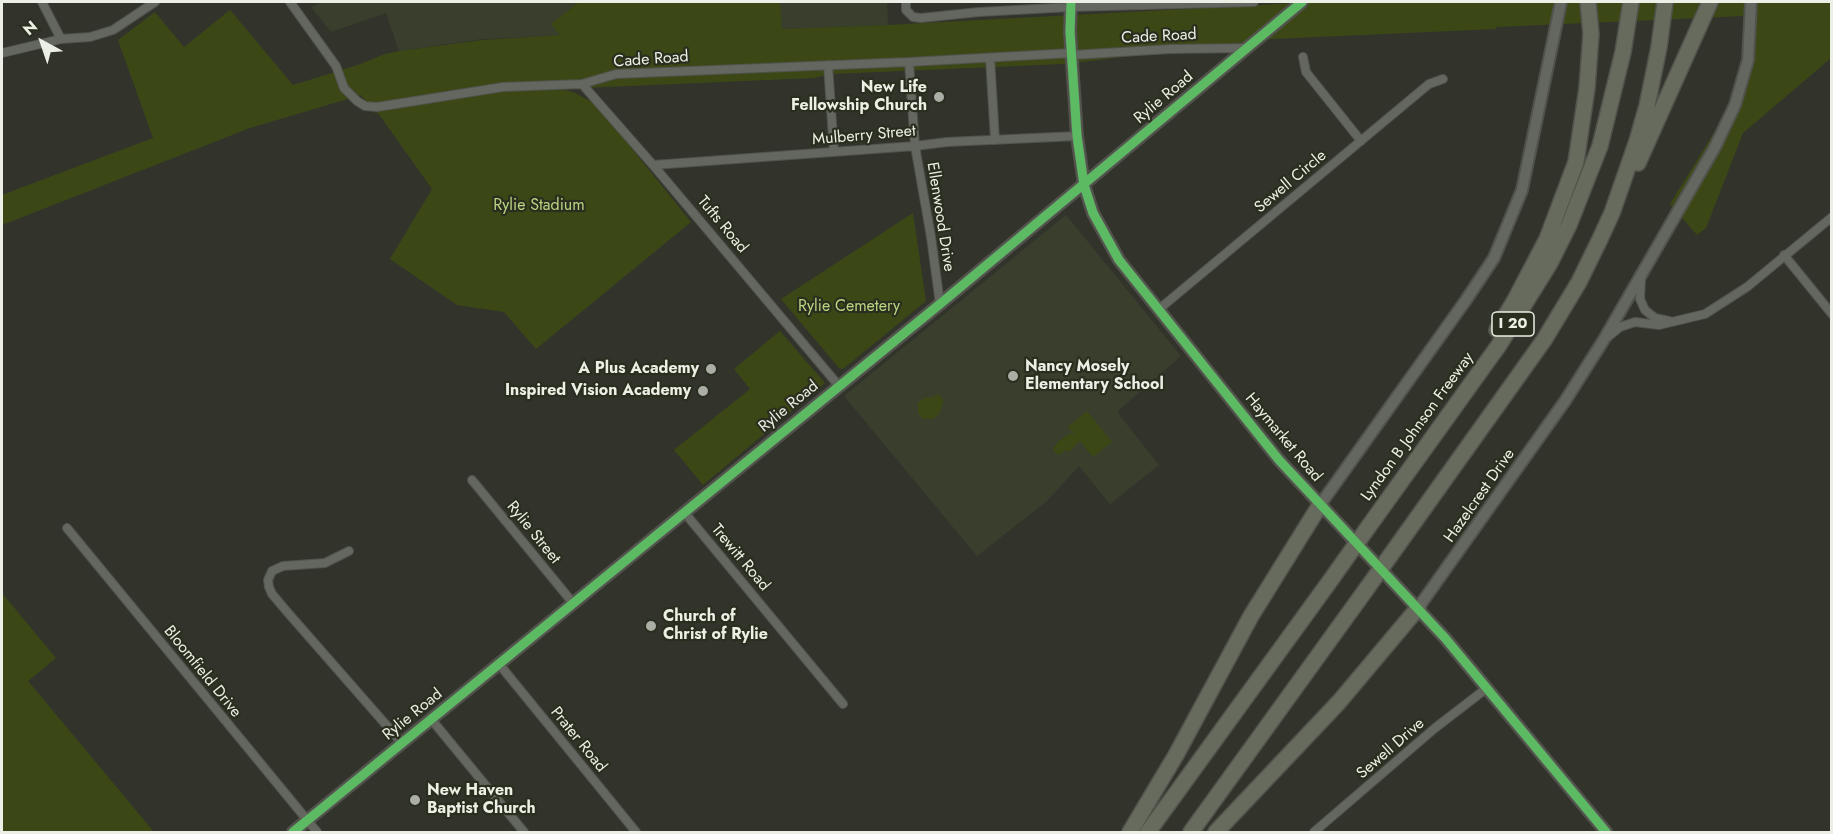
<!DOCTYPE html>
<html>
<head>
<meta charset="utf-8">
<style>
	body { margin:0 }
	#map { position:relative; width:1833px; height:834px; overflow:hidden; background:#32342c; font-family:Jost,sans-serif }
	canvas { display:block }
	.frame { position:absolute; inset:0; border:3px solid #ebefe5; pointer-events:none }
	.north { position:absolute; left:12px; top:12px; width:60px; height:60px; -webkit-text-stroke:4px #292e1f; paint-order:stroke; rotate:320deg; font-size:16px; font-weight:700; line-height:24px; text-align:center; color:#ebefe5 }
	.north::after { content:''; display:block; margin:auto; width:21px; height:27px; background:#ebefe5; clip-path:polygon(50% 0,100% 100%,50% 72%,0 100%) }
</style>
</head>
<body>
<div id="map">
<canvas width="1833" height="834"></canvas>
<div class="frame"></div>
<div class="north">N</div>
</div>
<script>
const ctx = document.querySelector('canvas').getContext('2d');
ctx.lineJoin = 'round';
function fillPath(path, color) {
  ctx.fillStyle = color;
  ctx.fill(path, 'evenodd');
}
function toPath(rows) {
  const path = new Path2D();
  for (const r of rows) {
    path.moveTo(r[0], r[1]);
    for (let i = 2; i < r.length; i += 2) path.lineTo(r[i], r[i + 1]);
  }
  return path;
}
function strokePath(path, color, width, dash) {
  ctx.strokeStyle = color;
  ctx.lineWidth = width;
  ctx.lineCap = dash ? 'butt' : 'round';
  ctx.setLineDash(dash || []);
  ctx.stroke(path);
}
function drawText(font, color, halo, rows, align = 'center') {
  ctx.font = font + ' Jost,sans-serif';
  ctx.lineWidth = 4.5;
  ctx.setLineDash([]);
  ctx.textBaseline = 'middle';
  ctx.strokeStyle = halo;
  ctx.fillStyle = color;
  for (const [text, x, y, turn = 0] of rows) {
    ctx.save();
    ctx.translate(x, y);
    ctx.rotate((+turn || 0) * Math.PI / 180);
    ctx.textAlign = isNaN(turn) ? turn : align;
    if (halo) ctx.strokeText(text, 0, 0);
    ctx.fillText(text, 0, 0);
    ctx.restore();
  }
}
const built = toPath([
	[322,2,579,2,552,24,561,35,482,39,399,51,386,13,331,32,311,7],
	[780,2,887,2,888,25,781,29],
	[1066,215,1181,356,1117,412,1159,465,1110,504,1079,466,1047,501,977,556,844,396]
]);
const green = toPath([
	[579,2,780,2,782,29,888,25,1316,2,1831,2,1831,58,1743,133,1706,228,1697,235,1670,204,1747,79,1744,16,1496,27,1496,29,1272,39,1064,64,831,74,814,78,559,89,573,92,596,104,691,222,536,349,504,312,457,305,390,259,432,189,378,113,375,113,361,95,250,128,2,225,2,195,153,138,118,40,155,12,184,47,230,10,293,85,358,65,385,54,399,51,482,40,560,35,551,24],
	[913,213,926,301,843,369,839,368,781,299],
	[780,331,825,383,703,485,674,450,750,389,734,369],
	[938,394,944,400,939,414,933,419,923,419,918,413,918,403,924,398,933,397],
	[1087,411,1112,442,1093,457,1080,441,1069,452,1066,450,1059,455,1055,453,1053,448,1059,441,1070,433,1075,436,1068,427],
	[2,593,56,658,28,681,154,832,2,832]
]);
const minor = toPath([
	[42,2,61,39],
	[290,2,336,66,344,88,357,101,365,106,377,107,503,87,582,84,616,74,909,62,1072,53],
	[906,2,906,10,913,17,921,18,979,12,1071,7,1254,2],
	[2,53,61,39,90,37,113,30,155,2],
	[1072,55,1170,49,1247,48],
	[1303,57,1306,72,1361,141],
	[990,58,995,140],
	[909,62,915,146,931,237,940,304],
	[828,65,834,152],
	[582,84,653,165,839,386],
	[653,165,915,146,947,142,1077,136],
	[1784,255,1832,314],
	[1641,278,1640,299,1645,310,1655,318,1669,321],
	[1158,310,1429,84,1443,79],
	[1608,337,1620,327,1635,322,1659,325,1705,314,1747,287,1832,217],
	[472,480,573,603],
	[684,512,843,704],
	[67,528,317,832],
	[349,551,325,563,283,566,272,571,268,580,269,587,272,594,289,614,402,743],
	[499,664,636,832],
	[431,719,524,832],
	[1314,832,1435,728,1487,688]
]);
const tertiary = toPath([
	[1071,2,1070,32,1077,136,1084,185,1093,213,1119,260,1279,460,1445,638,1606,832],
	[293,832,940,304,1302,2]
]);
const secondary = toPath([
	[1320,505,1466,300,1494,258,1522,190,1561,2],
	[1418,608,1565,401,1603,341,1715,147,1735,105,1748,60,1751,2]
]);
const motorway = toPath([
	[1638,163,1710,2],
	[1497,330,1515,300,1547,239,1576,162,1587,88,1591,34,1588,2],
	[1369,526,1499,345,1550,263,1569,225,1600,146,1623,52,1631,2],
	[1395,549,1544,340,1579,282,1600,239,1612,213,1637,141,1647,106,1659,47,1665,2],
	[1130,832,1176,755,1251,616,1320,505],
	[1148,832,1330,581],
	[1191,832,1365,591],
	[1216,832,1339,702,1418,608]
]);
const motorwayBridge = toPath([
	[1330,581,1369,526],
	[1365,591,1395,549]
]);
const cycleway = toPath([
	[1071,2,1070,32,1077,136,1084,185,1093,213,1119,260,1279,460,1445,638,1606,832],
	[293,832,940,304,1302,2]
]);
const markers = [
	[939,97,6,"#aaaea4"],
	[711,369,6,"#aaaea4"],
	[1013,376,6,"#aaaea4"],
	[703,391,6,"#aaaea4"],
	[651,626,6,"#aaaea4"],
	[415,800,6,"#aaaea4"]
];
const shields = [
	[1513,324,42]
];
const shieldNames = [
	["I 20",1513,324]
];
const streetNames = [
	["Cade Road",1159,37,-3],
	["Cade Road",651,60,-4],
	["Rylie Road",1164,98,-40],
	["Mulberry Street",864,136,-5],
	["Sewell Circle",1291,182,-40],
	["Ellenwood Drive",940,217,81],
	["Tufts Road",722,225,50],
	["Rylie Road",789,407,-39],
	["Lyndon B Johnson Freeway",1418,427,-54],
	["Haymarket Road",1283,438,50],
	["Hazelcrest Drive",1480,496,-55],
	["Rylie Street",533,533,51],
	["Trewitt Road",740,558,50],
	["Bloomfield Drive",202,672,51],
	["Rylie Road",413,715,-39],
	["Prater Road",578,740,51],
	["Sewell Drive",1391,749,-41]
];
const poiNames = [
	["New Life",927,88],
	["Fellowship Church",927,106],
	["Nancy Mosely",1025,367,"left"],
	["Elementary School",1025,385,"left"],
	["A Plus Academy",699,369],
	["Inspired Vision Academy",691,391],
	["Church of",663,617,"left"],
	["Christ of Rylie",663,635,"left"],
	["New Haven",427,791,"left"],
	["Baptist Church",427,809,"left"]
];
const parkNames = [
	["Rylie Stadium",539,206],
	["Rylie Cemetery",849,307]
];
fillPath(built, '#393f2c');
fillPath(green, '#3b4816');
strokePath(minor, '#50524b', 10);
strokePath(tertiary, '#50524b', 14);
strokePath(secondary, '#50524b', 14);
strokePath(motorway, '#50524b', 18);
strokePath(minor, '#646660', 8);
strokePath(tertiary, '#646660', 10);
strokePath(secondary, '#646660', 10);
strokePath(motorway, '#676b5d', 15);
strokePath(motorwayBridge, '#50524b', 18, []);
strokePath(motorwayBridge, '#676b5d', 15);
strokePath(cycleway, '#5cba63', 9);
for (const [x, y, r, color] of markers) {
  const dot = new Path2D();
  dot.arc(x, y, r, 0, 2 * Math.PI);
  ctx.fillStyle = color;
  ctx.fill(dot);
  strokePath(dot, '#292e1f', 2);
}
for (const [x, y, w] of shields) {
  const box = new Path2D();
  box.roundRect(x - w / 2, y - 12, w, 24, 4.5);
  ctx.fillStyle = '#292e1f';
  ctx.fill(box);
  strokePath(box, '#ebefe5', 1.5);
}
drawText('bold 15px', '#ebefe5', null, shieldNames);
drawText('16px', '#ebefe5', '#292e1f', streetNames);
drawText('bold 16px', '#ebefe5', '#292e1f', poiNames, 'right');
drawText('16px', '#bad481', '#292e1f', parkNames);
</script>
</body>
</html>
